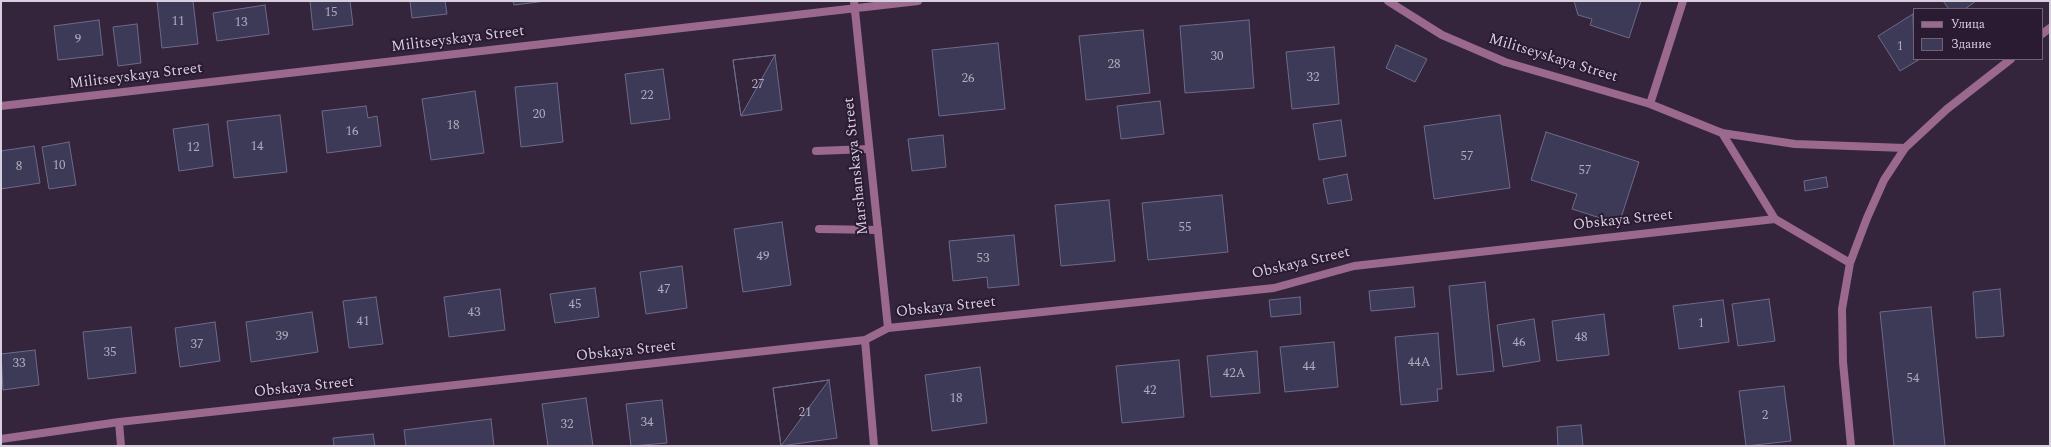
<!DOCTYPE html>
<html>
<head>
<meta charset="utf-8">
<style>
	body { margin:0 }
	#map { position:relative; width:2051px; height:447px; overflow:hidden; background:#34253d; font-family:Spectral,serif }
	canvas { display:block }
	.frame { position:absolute; inset:0; border:2px solid #d8cfdf; pointer-events:none }
	.legend { position:absolute; left:1913px; top:8px; width:130px; height:52px; box-sizing:border-box; background:#2a1b33; border:1px solid #706378; margin:0; padding:5px 7px; list-style:none; font-size:12px; color:#d8cfdf }
	.legend li { display:flex; align-items:center; gap:8px; height:20px }
	.legend b { width:20px; border:1px solid #706378 }
</style>
</head>
<body>
<div id="map">
<canvas width="2051" height="447"></canvas>
<div class="frame"></div>
<ul class="legend">
<li><b style="height:5px;background:#9b688e"></b>Улица</li>
<li><b style="height:11px;background:#3c3a56"></b>Здание</li>
</ul>
</div>
<script>
const ctx = document.querySelector('canvas').getContext('2d');
ctx.lineJoin = 'round';
function fillPath(path, color) {
  ctx.fillStyle = color;
  ctx.fill(path, 'evenodd');
}
function toPath(rows) {
  const path = new Path2D();
  for (const r of rows) {
    path.moveTo(r[0], r[1]);
    for (let i = 2; i < r.length; i += 2) path.lineTo(r[i], r[i + 1]);
  }
  return path;
}
function strokePath(path, color, width, dash) {
  ctx.strokeStyle = color;
  ctx.lineWidth = width;
  ctx.lineCap = dash ? 'butt' : 'round';
  ctx.setLineDash(dash || []);
  ctx.stroke(path);
}
function drawText(font, color, halo, rows, align = 'center') {
  ctx.font = font + ' Spectral,serif';
  ctx.lineWidth = 4;
  ctx.setLineDash([]);
  ctx.textBaseline = 'middle';
  ctx.strokeStyle = halo;
  ctx.fillStyle = color;
  for (const [text, x, y, turn = 0] of rows) {
    ctx.save();
    ctx.translate(x, y);
    ctx.rotate((+turn || 0) * Math.PI / 180);
    ctx.textAlign = isNaN(turn) ? turn : align;
    if (halo) ctx.strokeText(text, 0, 0);
    ctx.fillText(text, 0, 0);
    ctx.restore();
  }
}
const building = toPath([
	[157,1,193,1,198,44,162,48,157,1],
	[310,1,350,1,353,25,313,30,310,1],
	[410,1,445,1,447,14,412,18,410,1],
	[513,1,546,1,514,5,513,1],
	[1574,1,1641,1,1629,38,1590,25,1592,19,1578,15,1574,1],
	[1943,1,1976,1,1965,9,1949,9,1943,1],
	[265,5,269,34,217,41,213,13,265,5],
	[1913,14,1914,59,1920,59,1900,71,1878,36,1913,14],
	[99,20,103,55,58,60,54,26,99,20],
	[1249,20,1254,88,1185,93,1180,26,1249,20],
	[137,24,141,63,118,66,113,27,137,24],
	[1143,30,1150,93,1086,100,1079,36,1143,30],
	[998,43,1005,109,939,116,932,50,998,43],
	[1396,45,1427,59,1415,82,1386,68,1396,45],
	[1334,47,1339,104,1292,109,1286,52,1334,47],
	[775,55,782,110,741,116,733,60,775,55],
	[775,55,741,116,733,60,775,55],
	[663,69,670,119,631,124,625,74,663,69],
	[557,83,563,142,521,147,515,87,557,83],
	[475,91,484,153,431,160,422,99,475,91],
	[1160,101,1164,134,1121,139,1117,106,1160,101],
	[366,106,368,118,377,116,381,146,327,153,322,111,366,106],
	[280,115,287,172,234,178,227,121,280,115],
	[1500,115,1510,188,1434,199,1424,126,1500,115],
	[1341,120,1346,156,1319,160,1313,124,1341,120],
	[208,124,213,166,179,171,173,129,208,124],
	[1546,132,1639,162,1619,224,1572,209,1577,194,1531,180,1546,132],
	[943,135,946,167,912,171,908,139,943,135],
	[69,142,76,185,49,189,42,147,69,142],
	[34,146,40,183,1,189,1,151,34,146],
	[1347,174,1352,200,1328,204,1323,179,1347,174],
	[1826,177,1828,187,1805,191,1804,181,1826,177],
	[1222,195,1228,252,1148,260,1142,203,1222,195],
	[1109,200,1115,261,1061,266,1055,205,1109,200],
	[782,222,791,285,743,292,734,229,782,222],
	[1014,235,1019,285,988,288,987,277,953,281,949,241,1014,235],
	[682,266,687,308,646,314,640,272,682,266],
	[1485,282,1494,371,1457,375,1449,286,1485,282],
	[1413,287,1415,307,1371,311,1369,291,1413,287],
	[595,288,599,317,555,323,550,294,595,288],
	[500,289,505,330,449,337,444,297,500,289],
	[2000,289,2004,336,1976,338,1973,292,2000,289],
	[376,297,383,344,349,348,343,301,376,297],
	[1300,297,1301,314,1271,317,1269,300,1300,297],
	[1769,299,1775,341,1738,346,1732,304,1769,299],
	[1723,300,1729,342,1679,349,1673,306,1723,300],
	[1931,307,1945,446,1894,446,1880,312,1931,307],
	[312,312,318,352,251,362,246,322,312,312],
	[1604,314,1609,355,1557,361,1552,321,1604,314],
	[1534,319,1540,361,1503,367,1497,325,1534,319],
	[215,322,220,361,180,367,175,328,215,322],
	[131,327,136,373,88,379,83,332,131,327],
	[1438,333,1442,389,1437,389,1438,401,1401,405,1395,337,1438,333],
	[1334,342,1338,387,1285,392,1280,347,1334,342],
	[35,350,39,385,3,390,1,354,35,350],
	[1257,351,1260,393,1211,397,1207,356,1257,351],
	[1179,360,1184,417,1122,423,1116,366,1179,360],
	[980,367,987,423,932,431,925,375,980,367],
	[829,380,837,438,781,446,773,388,829,380],
	[829,380,781,446,773,388,829,380],
	[1784,386,1791,441,1746,446,1739,391,1784,386],
	[586,398,593,446,548,446,542,404,586,398],
	[662,400,667,443,631,446,626,404,662,400],
	[491,419,494,446,406,446,404,430,491,419],
	[1581,425,1583,446,1558,446,1557,427,1581,425],
	[373,434,375,446,334,446,333,438,373,434]
]);
const service = toPath([
	[816,151,869,149],
	[819,229,878,230]
]);
const minor = toPath([
	[854,1,888,328],
	[1388,1,1442,35,1505,62,1650,104,1722,133,1795,144,1905,148],
	[2042,34,2050,28],
	[1650,104,1683,1],
	[1,106,918,1],
	[1722,133,1775,219,1850,263],
	[865,340,874,446],
	[119,422,121,446],
	[1,439,119,422,865,340,888,328,1274,288,1354,266,1775,219],
	[1851,446,1843,362,1842,309,1850,263,1867,218,1884,180,1905,148,1947,109,2011,59]
]);
const numberNames = [
	["15",331,13],
	["11",178,22],
	["13",241,23],
	["9",78,40],
	["1",1900,47],
	["30",1217,57],
	["28",1114,65],
	["32",1313,78],
	["26",968,79],
	["27",758,85],
	["22",647,96],
	["20",539,115],
	["18",453,126],
	["16",352,132],
	["14",257,147],
	["12",193,148],
	["57",1467,157],
	["10",59,166],
	["8",19,167],
	["57",1585,171],
	["55",1185,228],
	["49",763,257],
	["53",983,259],
	["47",664,290],
	["45",575,305],
	["43",474,313],
	["41",363,322],
	["1",1701,324],
	["39",282,337],
	["48",1581,338],
	["46",1519,343],
	["37",197,345],
	["35",110,353],
	["44А",1419,363],
	["33",19,364],
	["44",1309,367],
	["42А",1234,374],
	["54",1913,379],
	["42",1150,391],
	["18",956,399],
	["21",805,413],
	["2",1765,416],
	["34",647,423],
	["32",567,425]
];
const streetNames = [
	["Militseyskaya Street",458,40,-7],
	["Militseyskaya Street",1553,59,17],
	["Militseyskaya Street",136,77,-7],
	["Marshanskaya Street",857,166,-96],
	["Obskaya Street",1623,221,-6],
	["Obskaya Street",1301,264,-13],
	["Obskaya Street",946,308,-6],
	["Obskaya Street",626,352,-6],
	["Obskaya Street",304,388,-6]
];
fillPath(building, '#3c3a56');
strokePath(building, '#6c6b89', 1);
strokePath(service, '#9b688e', 8);
strokePath(minor, '#9b688e', 8);
drawText('13px', '#b1aabd', null, numberNames);
drawText('15px', '#d8cfdf', '#2a1b33', streetNames);
</script>
</body>
</html>
